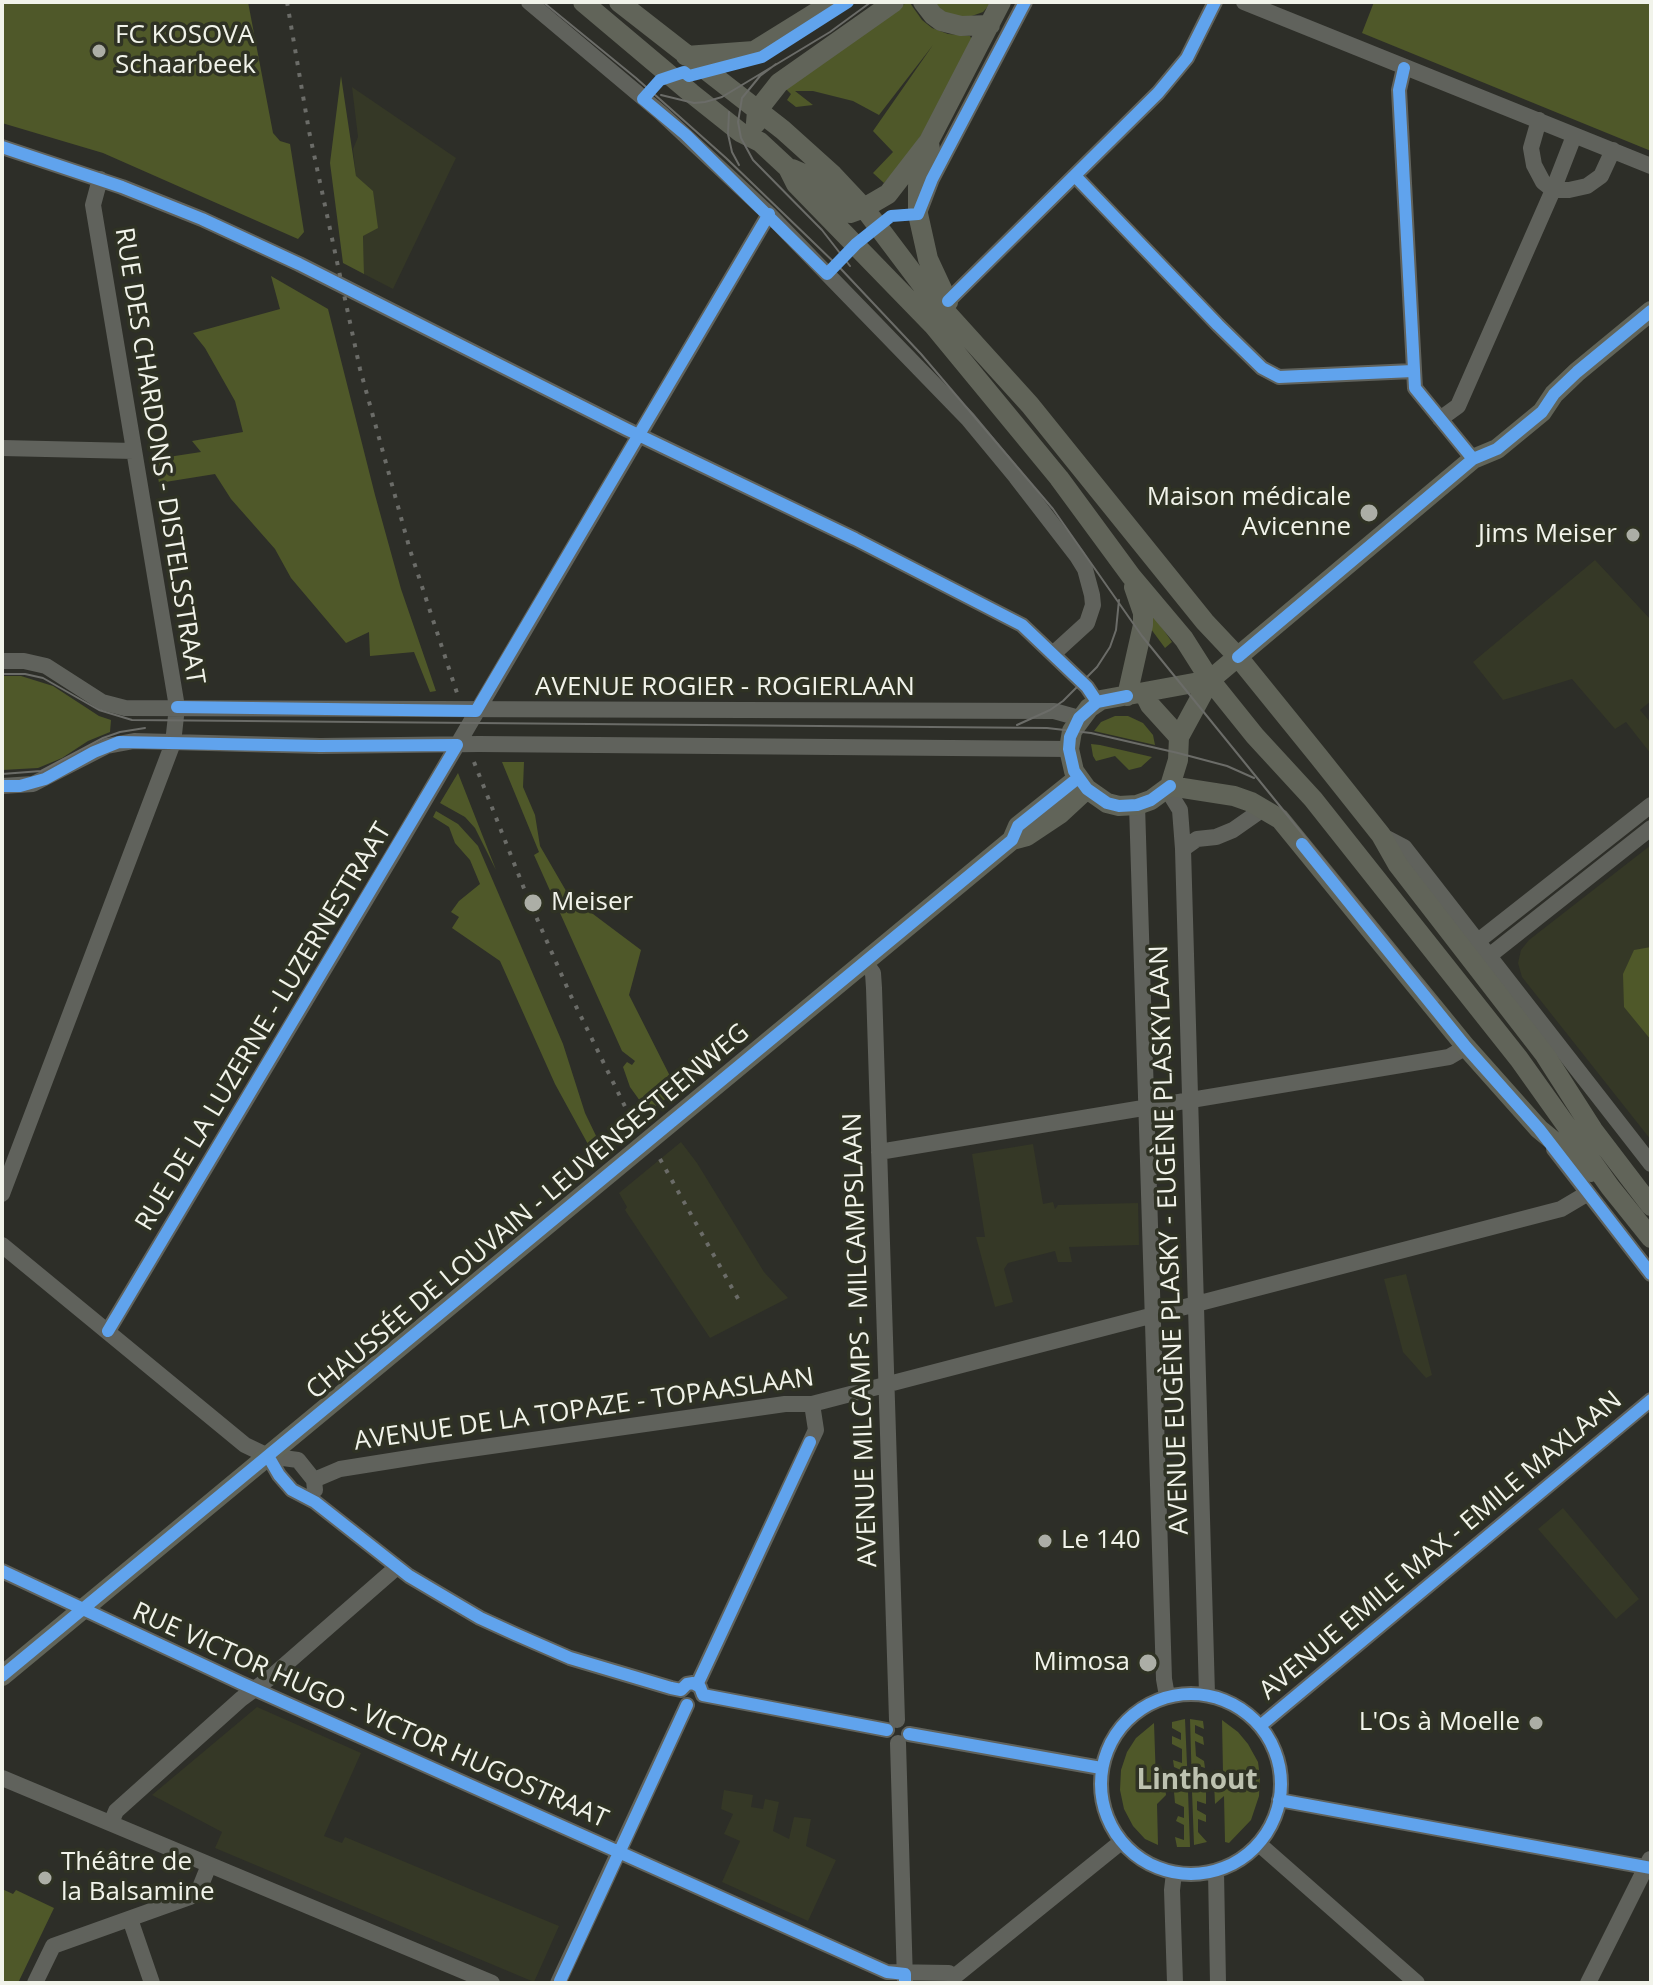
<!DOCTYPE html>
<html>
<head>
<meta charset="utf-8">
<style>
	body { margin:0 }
	#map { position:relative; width:1653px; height:1985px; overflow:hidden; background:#2d2e28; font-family:"Open Sans",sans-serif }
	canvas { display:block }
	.frame { position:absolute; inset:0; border:4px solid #f1f3ea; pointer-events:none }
</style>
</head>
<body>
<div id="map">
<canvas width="1653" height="1985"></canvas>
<div class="frame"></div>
</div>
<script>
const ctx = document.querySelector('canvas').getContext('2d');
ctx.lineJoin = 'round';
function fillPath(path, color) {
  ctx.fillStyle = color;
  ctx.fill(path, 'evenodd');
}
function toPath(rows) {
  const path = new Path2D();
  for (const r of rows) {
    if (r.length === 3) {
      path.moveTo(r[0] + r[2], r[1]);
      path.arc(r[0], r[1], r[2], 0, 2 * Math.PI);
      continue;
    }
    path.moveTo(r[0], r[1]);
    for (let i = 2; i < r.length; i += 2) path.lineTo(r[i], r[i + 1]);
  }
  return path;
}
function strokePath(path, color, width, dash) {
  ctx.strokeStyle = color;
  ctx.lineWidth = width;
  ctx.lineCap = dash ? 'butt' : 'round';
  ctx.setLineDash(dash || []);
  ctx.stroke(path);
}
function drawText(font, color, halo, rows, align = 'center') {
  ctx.font = font + ' "Open Sans",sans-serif';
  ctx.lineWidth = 7;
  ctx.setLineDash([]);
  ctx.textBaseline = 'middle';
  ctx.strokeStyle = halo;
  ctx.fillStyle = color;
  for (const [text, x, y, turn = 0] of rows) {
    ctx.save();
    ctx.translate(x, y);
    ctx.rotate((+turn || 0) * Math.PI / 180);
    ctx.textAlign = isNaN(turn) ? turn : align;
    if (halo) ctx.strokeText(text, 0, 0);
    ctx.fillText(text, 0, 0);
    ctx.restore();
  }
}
const built = toPath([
	[352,87,456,158,393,289,364,274,363,236,373,191,356,177,353,149,358,137],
	[1595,560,1651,620,1651,701,1640,710,1651,723,1651,754,1626,722,1615,729,1572,679,1503,700,1473,662],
	[1651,845,1651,1140,1522,977,1518,963,1521,950,1529,940],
	[681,1142,697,1163,764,1272,788,1298,710,1338,625,1210,627,1207,619,1193],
	[1033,1144,1043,1204,1053,1202,1055,1209,1058,1205,1138,1203,1139,1245,1069,1247,1072,1262,1058,1262,1055,1251,1008,1263,1004,1269,1013,1302,995,1307,976,1237,985,1237,972,1154],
	[1406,1274,1432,1375,1426,1378,1403,1352,1384,1279],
	[1563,1508,1639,1599,1616,1619,1538,1529],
	[257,1707,361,1753,324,1836,342,1843,345,1837,559,1926,534,1982,215,1848,222,1832,152,1795],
	[724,1790,753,1795,751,1807,763,1809,765,1799,779,1802,773,1831,789,1839,794,1817,811,1819,806,1846,836,1860,808,1921,722,1882,740,1841,724,1834,733,1814,721,1809]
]);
const green = toPath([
	[2,2,248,2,273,133,280,141,290,144,304,232,298,239,103,153,2,123],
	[933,2,992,2,983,12,966,18,948,15],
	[1374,2,1651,2,1651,151,1362,33],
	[906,3,910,3,922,20,932,28,948,34,970,36,972,40,928,125,907,157,884,183,873,173,893,152,873,131,933,45,879,115,853,101,813,91,795,91,813,105,796,107,787,100,791,94,785,88],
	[341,76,356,176,373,191,378,228,363,236,364,274,343,263,330,163],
	[271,276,328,309,375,495,401,589,436,691,430,692,414,652,370,656,369,632,346,643,291,578,275,549,231,499,215,474,159,483,155,459,201,452,192,441,243,432,235,401,205,348,193,333,280,309],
	[1151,612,1172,642,1165,648,1148,625],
	[2,676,21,676,53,686,99,716,111,720,110,732,88,741,62,758,38,768,2,770],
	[1115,716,1128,716,1143,723,1153,735,1155,745,1094,731,1101,722],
	[1091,744,1100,745,1152,757,1141,767,1129,770,1115,756,1096,761,1093,756],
	[502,762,524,762,523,787,535,815,540,846,569,896,641,950,629,995,674,1084,664,1092,668,1097,648,1112,630,1087,623,1067,627,1062,632,1065,635,1061,622,1051,534,855,539,852],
	[458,773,496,870,475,828,465,817,440,803],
	[436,811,458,824,478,846,563,1044,585,1113,599,1142,600,1154,595,1157,555,1084,500,961,452,928,459,917,451,912,459,901,480,884,470,860,455,843,449,827,433,817],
	[1651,947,1651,1040,1624,1007,1623,974,1634,950],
	[1185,1719,1188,1787,1174,1788,1174,1776,1182,1779,1183,1771,1174,1767,1173,1760,1182,1763,1182,1749,1172,1744,1172,1736,1181,1740,1181,1733,1172,1728,1172,1722],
	[1190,1719,1203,1721,1204,1729,1195,1725,1195,1733,1203,1737,1204,1745,1195,1741,1196,1756,1204,1761,1205,1768,1196,1765,1197,1774,1205,1777,1205,1786,1192,1787],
	[1222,1720,1238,1732,1248,1744,1258,1762,1260,1777,1259,1796,1251,1820,1229,1843,1225,1842,1224,1796,1215,1804,1214,1782,1223,1773],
	[1154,1723,1156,1781,1164,1774,1166,1795,1157,1804,1158,1845,1145,1839,1133,1826,1124,1809,1120,1790,1121,1770,1127,1752,1136,1738],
	[1206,1790,1206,1804,1197,1801,1197,1810,1206,1815,1206,1822,1198,1819,1198,1832,1207,1842,1194,1845,1192,1791],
	[1188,1791,1190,1847,1177,1847,1175,1837,1184,1840,1184,1825,1176,1821,1178,1816,1184,1818,1184,1807,1175,1803,1174,1792],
	[2,1889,13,1894,16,1890,54,1908,18,1983,2,1983]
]);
const minor = toPath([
	[529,2,661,113,769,214,968,419,1016,477,1077,556,1085,569,1092,595,1093,605,1087,623,1053,654],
	[1244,2,1651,166],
	[1404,68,1399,90,1415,388,1473,459],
	[1539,120,1531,148,1534,165,1543,182,1553,190,1569,190,1587,186,1601,176,1613,150],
	[2,147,122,187,202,219,299,264,626,429,855,539,1022,625,1087,687,1097,702],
	[1076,177,1218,325,1262,368,1279,377,1413,371],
	[919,213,932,179,1025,2],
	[948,301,1158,93,1187,58,1215,2],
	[1440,419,1458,406,1553,190,1574,136],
	[2,448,134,451],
	[2,661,24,661,46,666,102,702,125,708,1054,711,1079,718],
	[2,786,33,784,107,746,134,741,320,746,479,744,1069,749],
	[1167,789,1180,810,1183,849,1207,1694],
	[1137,805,1164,1679,1167,1696],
	[1381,835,1404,847,1651,1164],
	[1183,849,1197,839,1216,837,1233,830,1263,809],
	[1478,941,1651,805],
	[1489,956,1651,828],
	[864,961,873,973,874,988,897,1720],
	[1554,1149,1651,1274],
	[879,1152,1449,1057,1466,1047],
	[2,1194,173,743,177,707,93,205,100,179],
	[2,1245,245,1445,268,1456,298,1460,314,1480,315,1490],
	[108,1331,395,851,769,214],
	[268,1456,279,1475,292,1490,315,1502,409,1576,480,1618,515,1634,570,1658,671,1688,681,1690,687,1684,693,1683,700,1687,703,1695,887,1730],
	[314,1480,340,1469,428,1455,785,1404,812,1404,1561,1209,1588,1193],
	[2,1571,241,1683,887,1972,949,1973,954,1977],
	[697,1685,816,1430,812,1404],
	[1191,1784,90],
	[1260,1726,1651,1400],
	[909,1734,1101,1768],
	[898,1743,905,1981],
	[2,1778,492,1983],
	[1279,1800,1651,1868],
	[111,1823,116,1811,241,1699,271,1677,397,1567],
	[1259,1844,1417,1983],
	[1216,1871,1218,1983],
	[1174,1873,1172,1890,1175,1983],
	[130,1919,152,1983],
	[954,1977,1121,1842],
	[35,1983,53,1946,190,1897,199,1890,209,1865],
	[558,1983,687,1705],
	[1588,1983,1650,1859]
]);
const major = toPath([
	[583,2,691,93,740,132,760,142,788,168,796,184,933,325,1059,478,1131,576,1184,639,1210,680,1255,736,1313,799,1519,1059,1610,1187,1651,1238],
	[619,2,783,130,833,175,864,208,925,289,1030,405,1205,622,1238,657,1319,757,1381,835,1398,865,1545,1055,1593,1130,1651,1206],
	[923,2,933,15,941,21,961,26,990,25],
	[686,56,754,51,833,2],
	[756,123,757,111,779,83,894,2],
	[929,143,931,157,918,186,918,214,928,259,948,302],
	[792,169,806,175,844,210,850,213,864,208,888,194,929,141,1001,2],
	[1210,680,1101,700,1089,708,1072,731,1069,749,1074,771,1087,789,1107,803,1119,806,1137,805,1151,800,1170,786,1178,760,1179,737,1210,680,1473,459,1497,449,1542,412,1554,394,1577,372,1651,311],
	[1144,693,1150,705,1179,737],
	[1127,696,1143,625,1143,613,1134,587],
	[1170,786,1234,796,1251,802,1280,819,1466,1047,1539,1129,1591,1172],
	[1012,840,1027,836,1060,814,1087,789],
	[2,1676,983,864,1012,840,1018,826,1078,778]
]);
const tram = toPath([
	[543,2,636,78,726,158,841,269,921,354,1053,509,1142,636,1438,1001],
	[776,64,760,76,742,98,738,122,741,138,753,160,822,230,850,266],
	[661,95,694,103,705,102,722,97,830,32,871,2],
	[729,112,728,134,732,152,739,165],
	[2,674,25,674,43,678,99,710,132,720,1047,728,1091,733,1178,753,1227,766,1254,778],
	[1017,725,1050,710,1063,701,1097,667,1110,647,1116,630,1119,600],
	[2,774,41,771,103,738,120,732,145,728]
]);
const rail = toPath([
	[287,2,309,131,360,369,410,550,457,693],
	[474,762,527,896,570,994,634,1125],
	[660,1159,741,1304]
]);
const cycleway = toPath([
	[848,2,762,57,689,76,684,72,660,80,643,99,686,135,827,274,856,244,891,216,918,214,932,179,1025,2],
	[1404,68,1399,90,1415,388,1473,459],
	[2,147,122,187,202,219,299,264,626,429,855,539,1022,625,1087,687,1097,702],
	[1076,177,1218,325,1262,368,1279,377,1413,371],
	[948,301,1158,93,1187,58,1215,2],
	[1238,657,1473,459,1497,449,1542,412,1554,394,1577,372,1651,311],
	[1127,696,1097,702,1079,718,1070,737,1069,749,1074,771,1087,789,1107,803,1119,806,1137,805,1151,800,1170,786],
	[177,707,476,711,769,214],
	[2,786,20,786,45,779,94,752,119,742,320,746,457,745],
	[1302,844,1466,1047,1539,1129,1651,1274],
	[108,1331,457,745],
	[268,1456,279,1475,292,1490,315,1502,409,1576,480,1618,515,1634,570,1658,671,1688,681,1690,687,1684,693,1683,700,1687,703,1695,887,1730],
	[2,1571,241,1683,887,1972,905,1974,905,1983],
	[2,1676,983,864,1012,840,1018,826,1078,778],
	[697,1685,810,1442],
	[1191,1784,90],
	[1260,1726,1651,1400],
	[909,1734,1101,1768],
	[1279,1800,1651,1868],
	[560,1981,687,1705]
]);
const markers = [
	[99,51,8,"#acaea6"],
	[1369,513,10,"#acaea6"],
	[1633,535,8,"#acaea6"],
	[533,903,10,"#acaea6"],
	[1045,1541,8,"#acaea6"],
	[1148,1663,10,"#acaea6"],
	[1536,1723,8,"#acaea6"],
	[45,1878,8,"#acaea6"]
];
const poiNames = [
	["FC KOSOVA",115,36],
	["Schaarbeek",115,66],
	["Maison médicale",1351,498,"right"],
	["Avicenne",1351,528,"right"],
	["Jims Meiser",1617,535,"right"],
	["Meiser",551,903],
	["Le 140",1061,1541],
	["Mimosa",1130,1663,"right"],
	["L'Os à Moelle",1520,1723,"right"],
	["Théâtre de",61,1863],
	["la Balsamine",61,1893]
];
const streetNames = [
	["RUE DES CHARDONS - DISTELSSTRAAT",159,456,81],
	["AVENUE ROGIER - ROGIERLAAN",725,688],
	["RUE DE LA LUZERNE - LUZERNESTRAAT",264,1027,-59],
	["CHAUSSÉE DE LOUVAIN - LEUVENSESTEENWEG",528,1212,-40],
	["AVENUE EUGÈNE PLASKY - EUGÈNE PLASKYLAAN",1170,1240,-92],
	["AVENUE MILCAMPS - MILCAMPSLAAN",861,1340,-92],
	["AVENUE DE LA TOPAZE - TOPAASLAAN",584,1410,-8],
	["AVENUE EMILE MAX - EMILE MAXLAAN",1441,1546,-40],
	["RUE VICTOR HUGO - VICTOR HUGOSTRAAT",370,1716,24]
];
const neighbourhoodNames = [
	["Linthout",1197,1781]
];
fillPath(built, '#353826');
fillPath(green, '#4f5829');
strokePath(minor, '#60625c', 16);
strokePath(major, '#616459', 20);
strokePath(tram, '#6b6c68', 2);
strokePath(rail, '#6b6c68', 4, [4, 8]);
strokePath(cycleway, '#60a3ed', 12);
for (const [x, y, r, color] of markers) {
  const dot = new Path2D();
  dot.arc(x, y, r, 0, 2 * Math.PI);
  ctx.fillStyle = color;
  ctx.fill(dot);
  strokePath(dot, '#2f3224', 3);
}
drawText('26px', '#f1f3ea', '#2f3224', poiNames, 'left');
drawText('26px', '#f1f3ea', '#2f3224', streetNames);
drawText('bold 28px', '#bdc2b0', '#2f3224', neighbourhoodNames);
</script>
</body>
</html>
